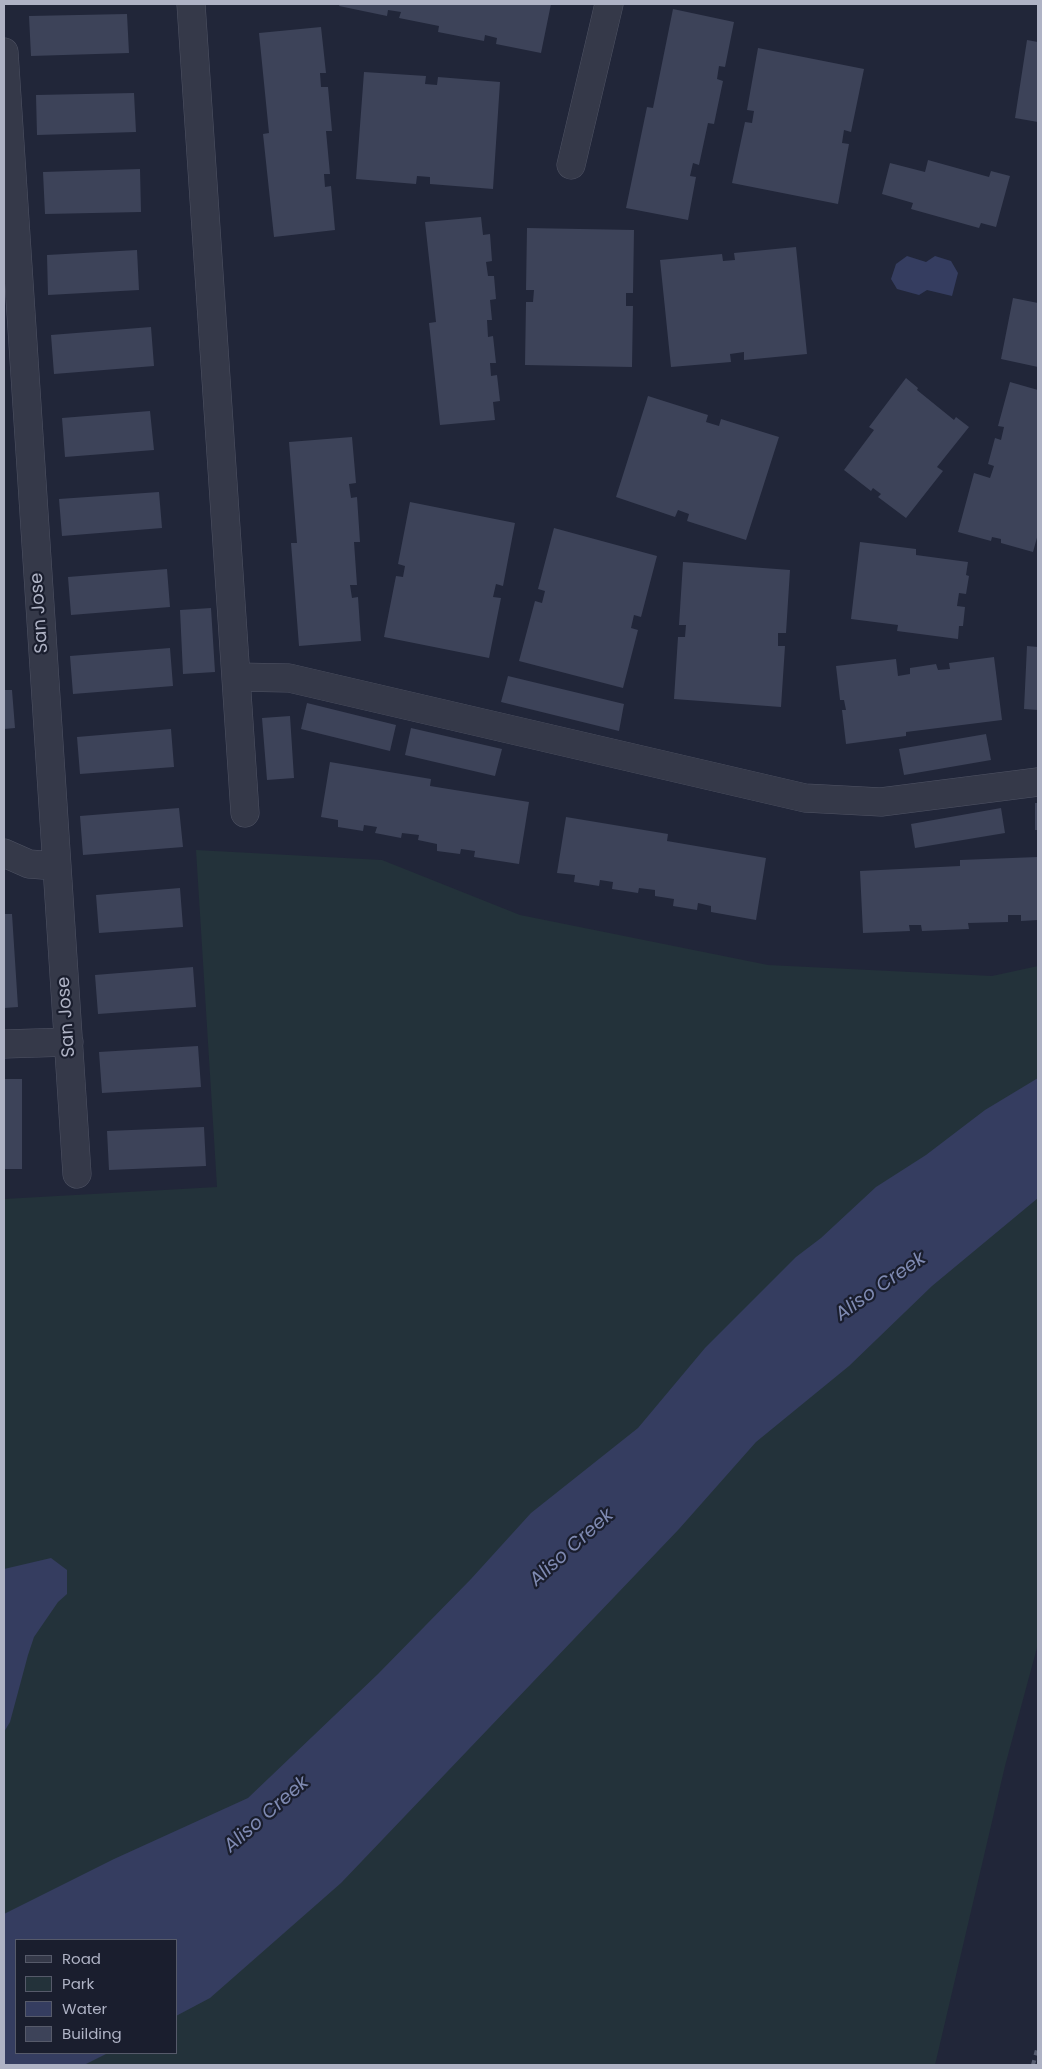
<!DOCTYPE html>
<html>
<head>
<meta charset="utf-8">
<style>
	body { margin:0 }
	#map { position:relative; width:1042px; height:2069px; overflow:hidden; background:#212639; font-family:Poppins,sans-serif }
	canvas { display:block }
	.frame { position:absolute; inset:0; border:5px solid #afb3c5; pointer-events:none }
	.legend { position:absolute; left:15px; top:1939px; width:162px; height:115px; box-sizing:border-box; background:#1a1e2e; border:1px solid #565a6a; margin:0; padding:6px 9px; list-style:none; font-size:15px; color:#afb3c5 }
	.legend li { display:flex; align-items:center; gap:10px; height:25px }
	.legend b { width:25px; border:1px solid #565a6a }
</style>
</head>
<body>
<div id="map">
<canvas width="1042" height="2069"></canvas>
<div class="frame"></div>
<ul class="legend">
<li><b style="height:6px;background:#353949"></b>Road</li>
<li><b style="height:14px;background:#23323a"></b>Park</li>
<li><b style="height:14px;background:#353d60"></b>Water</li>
<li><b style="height:14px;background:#3d4359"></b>Building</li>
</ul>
</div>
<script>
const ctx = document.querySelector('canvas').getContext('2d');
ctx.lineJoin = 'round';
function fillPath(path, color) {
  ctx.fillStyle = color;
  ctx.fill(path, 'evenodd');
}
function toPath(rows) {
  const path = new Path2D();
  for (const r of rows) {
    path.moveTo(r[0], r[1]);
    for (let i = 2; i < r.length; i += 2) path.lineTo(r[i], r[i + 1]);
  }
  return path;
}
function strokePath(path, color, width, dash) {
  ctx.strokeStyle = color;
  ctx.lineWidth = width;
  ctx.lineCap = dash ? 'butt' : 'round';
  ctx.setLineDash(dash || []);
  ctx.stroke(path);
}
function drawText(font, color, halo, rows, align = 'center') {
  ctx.font = font + ' Poppins,sans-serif';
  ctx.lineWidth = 4.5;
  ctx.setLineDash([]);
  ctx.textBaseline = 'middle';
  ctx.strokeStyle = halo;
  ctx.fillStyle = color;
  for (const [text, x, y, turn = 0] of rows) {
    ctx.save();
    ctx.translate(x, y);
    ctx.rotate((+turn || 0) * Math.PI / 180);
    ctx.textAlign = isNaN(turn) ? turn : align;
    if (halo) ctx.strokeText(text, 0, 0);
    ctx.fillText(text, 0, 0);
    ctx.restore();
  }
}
const green = toPath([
	[196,850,382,860,520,915,768,965,992,976,1038,966,1038,1644,1005,1766,935,2065,4,2065,4,1199,217,1187],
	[16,1940,176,1940,176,2053,16,2053]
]);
const water = toPath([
	[907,256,926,262,935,256,951,261,958,273,952,296,927,290,919,295,897,289,891,279,896,264],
	[1038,1078,1038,1198,932,1286,849,1366,756,1442,679,1529,341,1883,210,1998,176,2016,176,1940,16,1940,16,2053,108,2053,84,2065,4,2065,4,1914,114,1859,248,1798,378,1674,471,1579,531,1513,638,1428,705,1348,796,1257,821,1238,876,1187,926,1155,985,1110],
	[51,1558,67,1570,67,1594,58,1602,34,1637,28,1655,10,1722,4,1732,4,1569]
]);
const building = toPath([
	[340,4,551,4,541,53,496,44,497,38,485,35,484,41,438,32,439,26,399,18,401,12,388,10,387,16,339,6],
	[673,9,734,22,725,67,719,66,717,79,723,81,714,124,708,123,699,165,693,163,690,176,696,177,688,220,626,208,647,107,653,108],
	[127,14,129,53,31,56,29,16],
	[321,27,326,73,320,73,321,87,328,87,332,131,326,131,330,174,324,174,325,187,331,186,335,230,274,237,263,134,269,133,259,33],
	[1027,40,1038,42,1038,122,1015,118],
	[758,48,864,69,851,132,844,130,842,143,849,144,838,204,732,183,745,122,752,123,754,111,747,110],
	[364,72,426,76,425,84,437,85,438,77,500,82,493,189,430,184,430,177,417,176,416,184,356,179],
	[134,93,136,132,37,135,36,95],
	[928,160,989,177,991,171,1010,176,996,227,981,223,979,228,911,209,913,203,882,194,890,163,925,172],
	[140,169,141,212,45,214,43,172],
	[481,217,483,235,490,234,492,261,486,262,488,276,494,276,496,299,490,300,492,320,487,320,488,337,493,336,496,363,490,363,491,376,497,375,500,401,493,402,495,420,440,425,429,323,436,322,425,222],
	[527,228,634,230,633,293,626,293,626,306,633,306,632,367,525,365,526,302,533,302,534,290,526,290],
	[796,247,807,354,744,360,744,352,730,354,731,362,671,367,660,260,722,254,723,261,735,260,734,253],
	[137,250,139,290,48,295,47,255],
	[1013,298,1038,303,1038,367,1001,359],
	[151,327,154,366,54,374,51,335],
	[906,378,918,388,917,390,954,420,956,417,969,427,937,467,943,471,906,518,878,497,881,494,873,488,871,491,844,470,874,430,869,427],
	[1010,382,1038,390,1038,534,1033,552,1001,543,1001,539,992,537,991,541,958,532,974,473,990,478,994,466,988,464,995,438,1001,440,1004,427,998,426],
	[648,396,708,415,706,422,719,426,721,419,779,437,746,540,687,521,689,514,678,510,675,517,616,497],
	[150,411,154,450,65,457,62,418],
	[352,437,356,483,349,484,351,498,357,497,360,542,354,542,357,585,350,585,352,598,358,597,361,641,299,646,291,543,297,543,289,442],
	[159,492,162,528,62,536,59,499],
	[410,502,515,523,503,586,496,584,493,597,501,598,489,658,384,637,396,576,403,577,405,566,398,564],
	[554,528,657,556,641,617,634,615,631,628,638,630,623,688,519,661,535,601,542,603,545,591,538,589],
	[860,542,916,549,916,555,968,562,966,575,969,576,966,594,959,593,957,606,965,607,963,626,959,626,958,639,897,631,898,625,851,619],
	[683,562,790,570,786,633,778,633,778,646,785,646,781,707,674,699,678,637,685,637,686,625,679,625],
	[167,569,170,607,71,615,68,577],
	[211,608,215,672,183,674,180,610],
	[1027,646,1038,647,1038,710,1024,709],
	[170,648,173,686,73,694,70,656],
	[994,657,1002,720,906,732,906,736,846,744,842,710,846,710,844,700,840,700,836,666,896,659,898,676,910,674,910,668,936,664,938,670,950,669,949,663],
	[508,676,624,704,619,731,501,702],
	[4,690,12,690,15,728,4,729],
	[307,703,396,725,390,751,301,729],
	[290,716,294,778,267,780,262,718],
	[411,728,502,749,495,776,405,755],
	[171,729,174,767,80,774,77,737],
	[986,734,991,760,904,775,899,749],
	[330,762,431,779,430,786,529,802,519,864,474,857,475,851,461,849,460,854,437,851,437,844,418,840,419,835,402,833,401,838,375,833,377,827,364,825,363,831,338,827,338,820,321,817],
	[1035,803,1038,803,1038,830,1035,830],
	[179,808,183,847,83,855,80,816],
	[1001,808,1005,833,915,848,911,824],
	[566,817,668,834,667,841,766,858,756,920,711,912,711,906,698,903,697,910,673,906,674,899,655,896,655,890,639,888,638,893,612,889,613,882,600,880,599,886,574,882,575,875,557,873],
	[1038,857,1038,920,1021,921,1021,915,1008,915,1008,922,968,923,969,929,922,931,921,925,909,925,910,931,863,933,860,871,960,866,960,860],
	[180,888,183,927,99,933,96,895],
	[4,914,12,914,18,1007,4,1008],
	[193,967,196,1007,98,1014,95,975],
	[198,1046,201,1087,102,1093,99,1052],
	[4,1079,22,1079,22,1169,4,1169],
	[204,1127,206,1166,109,1170,107,1131]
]);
const minor = toPath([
	[191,4,245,813],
	[4,52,77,1174],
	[571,165,609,4],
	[236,677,289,678,805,798,881,802,1038,782],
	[4,853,29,864,57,866],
	[4,1044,69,1042]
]);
const rail = toPath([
	[1033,2065,1038,2046]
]);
const streetNames = [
	["San Jose",40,613,-94],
	["San Jose",67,1017,-94]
];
const waterNames = [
	["Aliso Creek",881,1287,-35],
	["Aliso Creek",572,1548,-42],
	["Aliso Creek",267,1815,-41]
];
fillPath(green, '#23323a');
fillPath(water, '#353d60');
fillPath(building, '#3d4359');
strokePath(minor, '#4f5364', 29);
strokePath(minor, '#353949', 28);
strokePath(rail, '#565c70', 4, [5, 5]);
drawText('18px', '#afb3c5', '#1a1e2e', streetNames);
drawText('italic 19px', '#7f8ab2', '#1a1e2e', waterNames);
</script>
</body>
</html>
